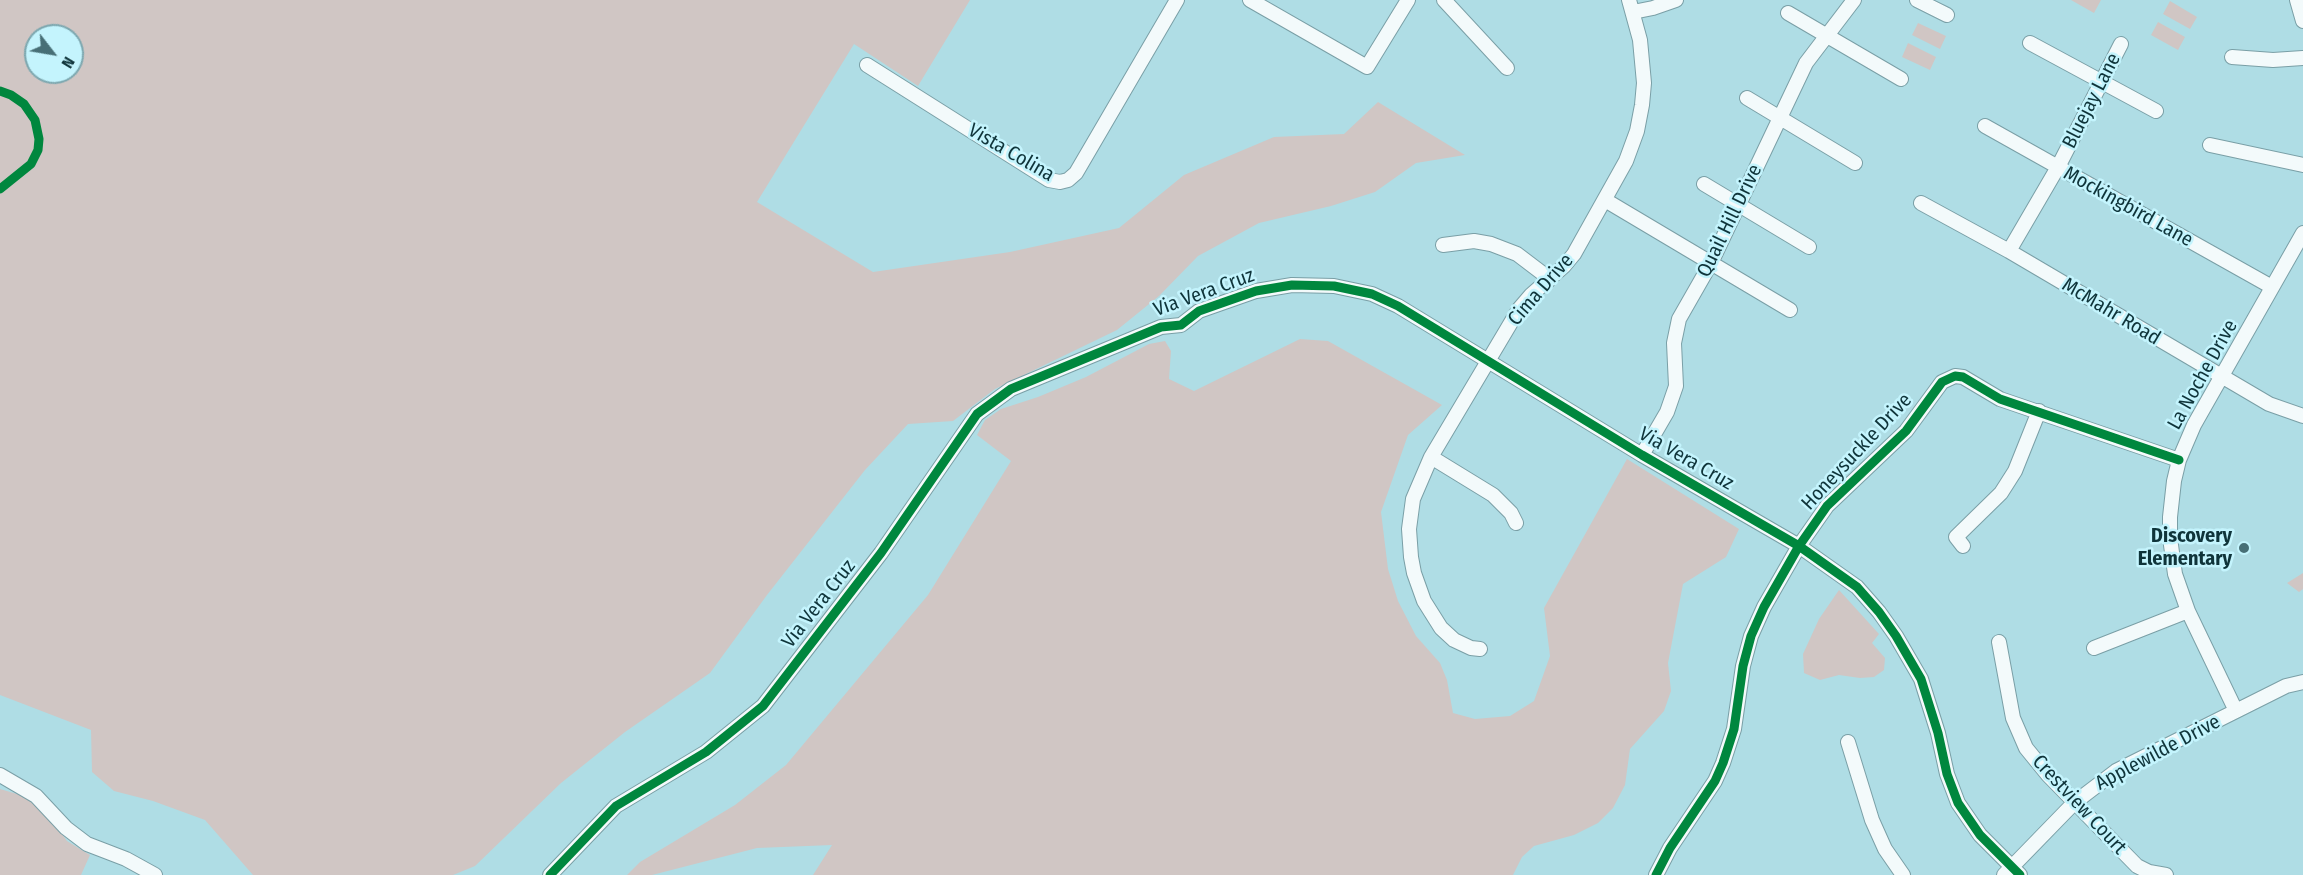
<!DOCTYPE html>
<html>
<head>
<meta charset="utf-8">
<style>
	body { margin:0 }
	#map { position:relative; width:2303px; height:875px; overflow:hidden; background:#afdde5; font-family:"Fira Sans Condensed",sans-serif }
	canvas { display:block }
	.north { position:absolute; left:24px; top:24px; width:60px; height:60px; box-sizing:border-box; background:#c4f4fd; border:2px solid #7ca7af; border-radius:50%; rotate:121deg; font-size:16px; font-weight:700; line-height:24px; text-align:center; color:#0f343a }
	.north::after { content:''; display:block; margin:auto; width:21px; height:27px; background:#476f76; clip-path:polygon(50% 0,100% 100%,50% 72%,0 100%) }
</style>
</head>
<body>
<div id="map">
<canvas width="2303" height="875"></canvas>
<div class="north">N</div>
</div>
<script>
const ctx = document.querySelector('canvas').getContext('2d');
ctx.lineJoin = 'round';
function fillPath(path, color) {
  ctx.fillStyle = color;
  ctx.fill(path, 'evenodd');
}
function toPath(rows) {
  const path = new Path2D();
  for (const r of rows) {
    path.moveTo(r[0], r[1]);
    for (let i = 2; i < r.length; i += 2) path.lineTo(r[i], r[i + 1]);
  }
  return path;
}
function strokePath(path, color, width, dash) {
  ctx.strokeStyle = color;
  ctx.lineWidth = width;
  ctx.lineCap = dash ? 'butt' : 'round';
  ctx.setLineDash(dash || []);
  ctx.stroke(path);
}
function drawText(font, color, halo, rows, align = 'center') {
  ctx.font = font + ' "Fira Sans Condensed",sans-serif';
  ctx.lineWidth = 5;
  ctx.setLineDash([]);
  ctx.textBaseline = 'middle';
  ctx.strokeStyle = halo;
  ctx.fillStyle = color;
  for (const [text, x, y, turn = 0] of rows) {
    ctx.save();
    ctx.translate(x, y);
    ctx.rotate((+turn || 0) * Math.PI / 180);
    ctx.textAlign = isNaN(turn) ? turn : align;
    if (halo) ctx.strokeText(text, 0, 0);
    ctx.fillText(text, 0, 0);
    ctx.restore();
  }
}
const green = toPath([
	[0,0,970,0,918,86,854,44,757,202,873,272,1010,252,1119,228,1184,175,1274,137,1344,134,1378,102,1465,155,1416,163,1375,192,1331,206,1259,223,1198,256,1159,296,1117,330,995,389,953,421,908,424,865,470,767,595,710,673,625,732,561,783,475,866,453,875,253,875,205,820,153,801,114,791,92,772,91,730,0,695],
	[36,36,72,36,72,72,36,72],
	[2071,0,2101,0,2094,13],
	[2170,1,2197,17,2190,29,2163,14],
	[2158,22,2185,37,2178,50,2151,35],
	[1918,23,1946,36,1940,49,1912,35],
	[1908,43,1936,57,1930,70,1902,57],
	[1300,339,1328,341,1442,405,1408,435,1381,512,1388,569,1398,601,1416,636,1440,663,1447,680,1453,713,1475,719,1510,716,1534,701,1550,656,1544,608,1627,459,1739,529,1726,557,1683,584,1668,663,1671,691,1664,711,1630,749,1625,785,1613,808,1598,823,1574,835,1534,846,1522,857,1513,875,813,875,832,845,757,848,652,875,627,875,640,862,735,805,786,765,928,595,1011,461,977,435,985,420,1001,409,1038,397,1086,377,1149,344,1165,341,1171,351,1169,379,1194,391],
	[2303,573,2303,589,2299,592,2287,583],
	[1839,590,1879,634,1872,643,1885,658,1884,670,1874,677,1860,678,1839,675,1820,680,1804,673,1803,654,1819,619],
	[0,789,24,796,53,821,67,841,90,855,81,875,0,875]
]);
const minor = toPath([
	[1250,0,1367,67,1408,0],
	[1444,0,1507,68],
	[1917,0,1947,15],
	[2297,0,2303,21],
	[1633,12,1653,8,1676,0],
	[1788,13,1901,79],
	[2030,43,2156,111],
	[2232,57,2273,60,2303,58],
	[867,65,1049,180,1060,182,1068,180,1076,173,1177,0],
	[1747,98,1855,163],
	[1985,126,2272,287],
	[2210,145,2303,165],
	[1704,184,1809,247],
	[1605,200,1790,310],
	[1921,203,2009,251,2269,404,2303,416],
	[1443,245,1474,241,1491,244,1517,254,1542,273,1548,281],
	[2009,251,2058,167,2121,44],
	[1642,455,1667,412,1676,386,1674,343,1679,319,1711,263,1806,63,1854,0],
	[1431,457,1493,495,1511,513,1516,523],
	[1963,546,1956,537,2001,493,2015,471,2039,411],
	[1999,642,2013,718,2026,748,2048,775,2137,866,2149,872,2166,875],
	[2094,648,2188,611],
	[1480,649,1471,648,1454,640,1441,628,1424,601,1414,573,1411,557,1409,529,1413,499,1431,457,1519,309,1531,295,1564,266,1574,254,1626,161,1637,131,1642,105,1644,83,1640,40,1629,0],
	[2236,711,2188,611,2175,574,2170,538,2170,517,2174,481,2179,460,2194,425,2303,233],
	[1848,742,1872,820,1885,849,1903,875],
	[0,775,36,796,66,828,87,844,126,859,155,875],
	[550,875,616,806,706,752,763,706,881,553,977,414,1011,389,1161,327,1181,325,1199,311,1256,291,1292,285,1334,286,1372,294,1398,306,1642,455,1799,546,1857,587,1879,612,1896,636,1921,679,1938,733,1947,774,1958,803,1980,835,2020,875],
	[1656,875,1670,848,1715,781,1723,763,1734,729,1743,666,1751,636,1764,607,1799,546,1827,506,1906,431,1942,382,1955,376,1963,377,2000,399,2179,460],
	[2004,875,2074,803,2116,771,2286,686,2303,682]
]);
const cycleway = toPath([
	[0,91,11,95,24,104,35,120,39,139,38,150,31,164,0,189],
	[550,875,616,806,706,752,763,706,881,553,977,414,1011,389,1161,327,1181,325,1199,311,1256,291,1292,285,1334,286,1372,294,1398,306,1642,455,1799,546,1857,587,1879,612,1896,636,1921,679,1938,733,1947,774,1958,803,1980,835,2020,875],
	[1656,875,1670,848,1715,781,1723,763,1734,729,1743,666,1751,636,1764,607,1799,546,1827,506,1906,431,1942,382,1955,376,1963,377,2000,399,2179,460]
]);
const markers = [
	[2244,548,6,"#476f76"]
];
const streetNames = [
	["Bluejay Lane",2092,101,-63],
	["Vista Colina",1011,153,30],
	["Mockingbird Lane",2128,207,29],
	["Quail Hill Drive",1730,221,-64],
	["Cima Drive",1541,290,-49],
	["Via Vera Cruz",1204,293,-20],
	["McMahr Road",2111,312,31],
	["La Noche Drive",2203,375,-61],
	["Honeysuckle Drive",1857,452,-47],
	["Via Vera Cruz",1686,459,30],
	["Via Vera Cruz",819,604,-52],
	["Applewilde Drive",2158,753,-28],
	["Crestview Court",2079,805,47]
];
const poiNames = [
	["Discovery",2232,536],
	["Elementary",2232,559]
];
fillPath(green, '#d0c6c4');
strokePath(minor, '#7a9fa6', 16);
strokePath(minor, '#f3fafb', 14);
strokePath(cycleway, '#00873e', 9);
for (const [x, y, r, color] of markers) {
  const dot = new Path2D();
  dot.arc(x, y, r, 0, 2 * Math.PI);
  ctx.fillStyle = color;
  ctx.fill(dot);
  strokePath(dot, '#c4f4fd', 2);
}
drawText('20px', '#0f343a', '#c4f4fd', streetNames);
drawText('bold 20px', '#0f343a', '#c4f4fd', poiNames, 'right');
</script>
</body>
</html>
